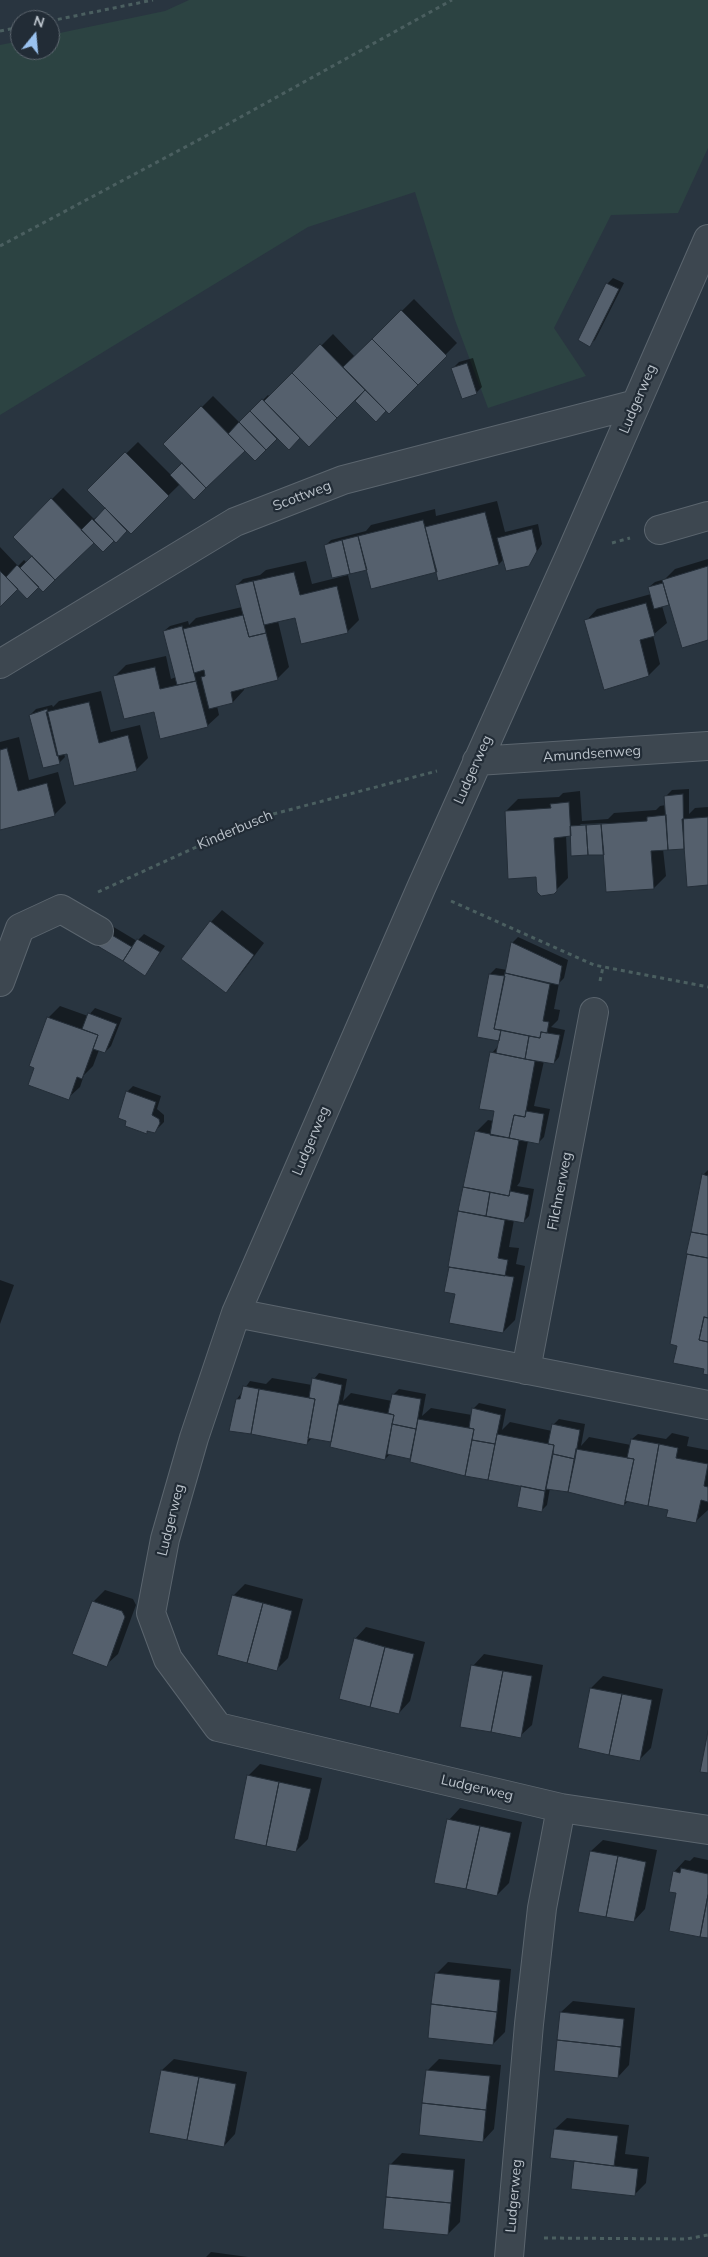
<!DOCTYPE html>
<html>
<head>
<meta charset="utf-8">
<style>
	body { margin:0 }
	#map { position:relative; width:708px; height:2257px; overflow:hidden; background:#293540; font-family:Mulish,sans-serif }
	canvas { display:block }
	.north { position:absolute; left:10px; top:10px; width:50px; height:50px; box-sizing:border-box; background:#222c36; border:1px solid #5f6871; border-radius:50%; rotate:17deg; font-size:14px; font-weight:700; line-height:20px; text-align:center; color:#bac2ca }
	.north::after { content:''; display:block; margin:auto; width:18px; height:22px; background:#9ac2ef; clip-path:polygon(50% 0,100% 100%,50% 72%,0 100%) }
</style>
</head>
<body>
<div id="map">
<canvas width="708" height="2257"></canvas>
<div class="north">N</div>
</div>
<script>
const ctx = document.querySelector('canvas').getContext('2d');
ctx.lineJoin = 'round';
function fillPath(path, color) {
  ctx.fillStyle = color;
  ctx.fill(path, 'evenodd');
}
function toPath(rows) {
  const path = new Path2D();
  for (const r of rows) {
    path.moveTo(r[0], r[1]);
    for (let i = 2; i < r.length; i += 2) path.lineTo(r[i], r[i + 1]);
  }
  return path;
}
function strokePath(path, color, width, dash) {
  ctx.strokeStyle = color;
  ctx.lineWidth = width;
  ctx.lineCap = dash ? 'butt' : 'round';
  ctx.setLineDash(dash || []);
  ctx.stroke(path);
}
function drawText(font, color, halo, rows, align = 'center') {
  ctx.font = font + ' Mulish,sans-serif';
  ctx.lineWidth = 4.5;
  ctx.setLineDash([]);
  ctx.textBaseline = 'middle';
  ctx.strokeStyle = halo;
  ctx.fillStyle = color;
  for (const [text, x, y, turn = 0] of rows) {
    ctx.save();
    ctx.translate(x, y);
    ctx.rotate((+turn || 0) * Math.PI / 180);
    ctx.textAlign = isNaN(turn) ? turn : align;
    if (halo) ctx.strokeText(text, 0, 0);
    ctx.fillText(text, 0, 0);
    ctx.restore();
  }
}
const green = toPath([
	[189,0,708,0,708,148,678,213,611,215,554,328,586,376,488,408,455,320,415,192,308,227,0,415,0,45,20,41,20,50,50,50,50,35,165,11]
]);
const shadow = toPath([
	[613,278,624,283,595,340,589,345,607,284],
	[414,299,457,343,389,412,386,409,376,420,355,399,300,436,289,448,277,437,255,459,245,450,180,484,131,532,127,529,103,550,94,541,39,586,18,588,0,605,0,547,18,566,24,560,27,563,33,556,14,537,63,488,94,519,107,508,89,490,138,442,171,475,183,463,165,444,213,396,240,423,268,395,270,397,333,334,355,357],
	[473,358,482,387,476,393,453,368,459,362],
	[497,501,505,532,538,524,542,544,528,565,504,559,499,564,437,571,367,568,326,545,331,540,366,531,371,525,435,509,436,516],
	[708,559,708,639,670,603,662,606,667,623,653,635,660,664,649,675,586,621,597,609,651,594,649,587,655,582,665,579,675,569],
	[306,561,312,584,348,575,359,620,347,632,296,617,278,621,289,667,277,679,244,687,244,690,233,702,217,706,219,715,207,726,155,711,114,677,126,665,166,656,171,679,176,677,164,631,170,626,188,621,189,625,196,618,242,607,237,585,243,579,260,575,266,570],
	[101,691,111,732,140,725,148,758,136,770,68,753,64,754,65,757,59,763,30,715,36,709,52,705,53,707,59,701],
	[19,737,29,780,58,772,66,803,54,815,0,829,0,742],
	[689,789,689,814,695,808,708,807,708,884,685,848,663,849,666,876,654,888,605,853,572,835,566,835,568,878,553,893,537,875,506,811,518,799,559,797,563,793,580,791,582,821,608,819,614,813,656,810,660,806,666,805,666,796,672,790],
	[607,823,608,825,578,827,581,824],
	[222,910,264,943,237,979,225,991,211,922],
	[112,926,137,941,144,934,165,946,145,974,106,931],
	[518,937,568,960,564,978,559,983,554,1009,560,1010,558,1020,551,1027,565,1030,559,1057,554,1063,544,1061,534,1106,550,1109,544,1137,538,1143,528,1141,520,1182,517,1186,534,1189,529,1216,524,1221,514,1220,509,1247,519,1248,516,1264,525,1266,515,1320,503,1332,456,1293,460,1211,476,1132,488,1120,493,1121,495,1110,492,1053,499,1045,490,974,496,968,507,970,512,943],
	[60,1006,88,1016,95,1008,122,1018,111,1046,105,1052,99,1050,93,1066,84,1075,80,1087,68,1098,35,1067,48,1018],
	[133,1086,161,1096,157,1109,164,1115,164,1122,155,1131,146,1132,127,1092],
	[708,1170,708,1374,703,1175],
	[0,1280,14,1285,0,1324],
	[319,1373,347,1379,343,1401,351,1393,392,1401,393,1395,399,1389,426,1394,422,1416,431,1408,472,1415,473,1409,479,1403,506,1409,502,1430,510,1422,552,1431,553,1425,559,1419,585,1424,581,1446,589,1437,631,1445,632,1439,638,1434,666,1439,672,1433,689,1437,687,1446,708,1450,708,1510,696,1521,669,1509,629,1500,624,1505,550,1488,547,1505,541,1511,522,1485,466,1475,411,1461,412,1455,410,1458,390,1454,385,1459,332,1441,312,1438,306,1444,237,1399,250,1381,266,1384,272,1378,312,1385,314,1379],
	[245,1584,303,1599,288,1658,277,1669,233,1596],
	[105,1590,133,1599,136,1605,118,1654,106,1665,93,1602],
	[366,1627,425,1642,410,1701,399,1713,355,1639],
	[484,1654,543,1665,532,1725,520,1736,473,1666],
	[603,1676,663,1689,651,1748,639,1760,580,1747,591,1688],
	[260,1764,322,1778,308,1839,296,1851,248,1776],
	[460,1808,522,1822,509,1883,497,1895,449,1820],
	[603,1840,657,1850,645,1909,634,1921,591,1851],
	[694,1857,708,1860,708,1937,678,1892,674,1872,685,1860,690,1861],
	[448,1962,511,1969,505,2032,493,2044,436,1974],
	[573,2001,635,2008,629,2065,618,2077,561,2012],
	[174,2059,247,2072,235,2134,224,2146,162,2070],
	[439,2059,501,2065,494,2129,483,2141,427,2071],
	[567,2118,629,2125,625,2154,649,2157,646,2183,634,2195,575,2160,555,2129],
	[402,2153,465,2159,460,2222,448,2234,390,2165],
	[211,2252,248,2257,206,2257]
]);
const building = toPath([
	[606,283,619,289,590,347,578,340,606,283],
	[401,310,447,356,418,385,372,339,401,310],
	[372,339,418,385,389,414,343,367,372,339],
	[320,344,365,390,337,418,292,373,320,344],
	[467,363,477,394,462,399,451,368,467,363],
	[292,373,337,418,309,447,264,401,292,373],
	[365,390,386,411,376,422,355,401,365,390],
	[262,399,300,438,289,450,250,411,262,399],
	[201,406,245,451,206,488,163,444,201,406],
	[250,411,277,439,266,450,239,422,250,411],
	[239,422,266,450,255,461,228,434,239,422],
	[125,452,169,496,131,534,87,490,125,452],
	[182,463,206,488,194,500,170,475,182,463],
	[51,498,94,543,55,580,13,537,51,498],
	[105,508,127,531,116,543,94,520,105,508],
	[485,512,499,565,438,581,425,527,485,512],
	[92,519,114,541,103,552,81,530,92,519],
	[423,520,437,572,371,589,358,536,423,520],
	[532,529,537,551,529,566,506,571,497,538,532,529],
	[358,536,367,570,350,574,342,540,358,536],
	[342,540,350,574,332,578,324,545,342,540],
	[32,556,55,580,43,592,20,568,32,556],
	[17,565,39,587,27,599,6,577,17,565],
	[708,566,708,640,682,648,662,580,708,566],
	[0,571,18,589,0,607,0,571],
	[294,572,300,595,337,586,348,633,301,644,295,618,264,625,253,581,294,572],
	[253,581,266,633,249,637,235,585,253,581],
	[663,583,669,605,654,609,648,587,663,583],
	[646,603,655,636,640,640,649,676,604,690,584,620,646,603],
	[243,615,249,637,266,633,278,680,231,692,233,703,209,709,201,677,205,676,204,670,194,673,183,629,243,615],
	[182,626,196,681,177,685,163,631,182,626],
	[155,667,160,689,196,681,208,727,160,739,154,712,124,719,113,676,155,667],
	[89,702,99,743,128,735,137,771,74,786,67,754,57,756,46,712,89,702],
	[47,709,60,764,43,768,29,715,47,709],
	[7,748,18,791,47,783,55,816,0,830,0,750,7,748],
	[683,794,684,849,668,850,664,796,683,794],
	[569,802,571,836,554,838,557,891,554,894,541,896,537,892,536,877,508,879,505,811,551,808,550,804,569,802],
	[666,815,668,850,651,851,654,889,606,892,601,824,647,821,647,817,666,815],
	[708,817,708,885,687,887,682,819,708,817],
	[601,824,604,855,588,855,586,825,601,824],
	[586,825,588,855,571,856,570,826,586,825],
	[210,921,254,955,226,993,181,959,210,921],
	[105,931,132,947,123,961,96,945,105,931],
	[137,939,160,952,145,976,123,961,137,939],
	[511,942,562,966,559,985,505,973,511,942],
	[505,973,550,984,543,1021,549,1022,547,1033,541,1032,540,1038,494,1029,505,973],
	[489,974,505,976,494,1029,501,1030,499,1041,477,1037,489,974],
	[88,1013,117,1024,105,1053,93,1049,98,1035,82,1029,88,1013],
	[47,1017,98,1035,82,1079,77,1077,69,1100,28,1085,34,1068,29,1066,47,1017],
	[501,1030,529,1036,525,1059,496,1053,501,1030],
	[541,1032,560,1035,554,1064,525,1059,529,1036,540,1038,541,1032],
	[490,1052,535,1061,525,1117,514,1115,509,1138,490,1135,494,1111,479,1109,490,1052],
	[126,1091,156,1102,152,1115,159,1119,160,1123,155,1133,147,1131,147,1134,125,1126,126,1121,118,1118,126,1091],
	[526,1111,544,1114,539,1144,509,1138,514,1115,525,1117,526,1111],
	[475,1131,519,1140,509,1196,463,1187,475,1131],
	[702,1174,708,1176,708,1235,691,1232,702,1174],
	[463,1187,490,1192,486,1216,458,1211,463,1187],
	[510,1191,529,1195,524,1223,486,1216,490,1192,509,1196,510,1191],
	[458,1211,505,1220,498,1258,508,1260,505,1276,448,1267,458,1211],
	[691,1232,708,1235,708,1258,686,1254,691,1232],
	[687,1254,708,1258,708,1318,704,1317,699,1340,708,1342,708,1375,703,1374,704,1369,673,1363,677,1346,670,1344,687,1254],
	[449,1267,514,1277,503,1333,449,1323,455,1294,444,1292,449,1267],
	[704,1317,708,1318,708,1342,699,1340,704,1317],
	[312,1378,342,1385,331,1442,308,1438,315,1399,309,1398,312,1378],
	[243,1386,259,1389,251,1434,229,1431,236,1399,240,1399,243,1386],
	[259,1389,315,1399,307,1445,251,1434,259,1389],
	[392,1394,421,1399,416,1429,392,1424,394,1415,388,1413,392,1394],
	[338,1404,394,1415,385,1460,330,1447,338,1404],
	[472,1408,501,1415,495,1444,472,1440,474,1429,469,1428,472,1408],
	[418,1419,474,1429,465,1476,410,1462,418,1419],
	[392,1424,416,1429,410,1459,387,1454,392,1424],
	[552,1424,580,1430,575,1459,553,1454,554,1445,548,1444,552,1424],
	[497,1434,554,1445,545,1491,488,1480,497,1434],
	[631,1439,659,1444,648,1506,625,1501,634,1459,627,1458,631,1439],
	[472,1440,495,1444,488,1480,465,1476,472,1440],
	[659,1444,678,1448,676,1458,708,1464,704,1486,708,1487,708,1502,701,1500,696,1523,666,1517,668,1510,648,1506,659,1444],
	[576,1449,634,1459,624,1506,568,1492,576,1449],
	[553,1454,575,1459,568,1492,546,1489,553,1454],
	[521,1486,545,1491,542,1512,517,1507,521,1486],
	[232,1595,263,1603,247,1663,217,1655,232,1595],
	[92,1601,122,1611,125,1617,107,1667,72,1654,92,1601],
	[263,1603,292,1611,277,1671,247,1663,263,1603],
	[354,1638,385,1647,370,1707,339,1699,354,1638],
	[385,1647,414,1654,399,1714,370,1707,385,1647],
	[471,1665,503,1671,491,1732,460,1727,471,1665],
	[503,1671,532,1676,521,1738,491,1732,503,1671],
	[590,1688,622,1694,609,1755,578,1748,590,1688],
	[622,1694,652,1700,640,1761,609,1755,622,1694],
	[708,1731,708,1773,700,1772,708,1731],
	[247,1775,279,1782,266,1846,234,1839,247,1775],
	[279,1782,311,1789,296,1852,266,1846,279,1782],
	[447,1819,480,1826,466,1889,434,1883,447,1819],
	[480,1826,511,1833,497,1896,466,1889,480,1826],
	[590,1851,618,1856,606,1917,578,1912,590,1851],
	[618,1856,646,1862,634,1922,606,1917,618,1856],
	[681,1868,708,1874,708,1895,700,1937,669,1931,676,1893,669,1892,673,1871,680,1873,681,1868],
	[708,1895,708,1938,700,1937,708,1895],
	[435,1973,500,1980,497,2012,431,2004,435,1973],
	[431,2004,497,2012,493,2045,428,2038,431,2004],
	[560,2012,624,2019,621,2047,557,2040,560,2012],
	[557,2040,621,2047,618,2078,554,2071,557,2040],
	[161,2070,199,2077,187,2140,149,2133,161,2070],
	[426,2070,490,2076,486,2110,422,2103,426,2070],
	[199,2077,236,2084,224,2147,187,2140,199,2077],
	[422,2103,486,2110,483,2142,419,2135,422,2103],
	[554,2129,618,2136,614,2166,550,2158,554,2129],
	[574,2161,638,2169,635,2196,571,2189,574,2161],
	[389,2164,454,2170,451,2203,386,2197,389,2164],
	[386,2197,451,2203,448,2235,383,2229,386,2197]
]);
const path = toPath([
	[50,21,153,0],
	[0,31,20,27],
	[0,246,219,129,452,0],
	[612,543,630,538],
	[98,892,262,817,437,771],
	[451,901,594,965,708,987],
	[600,981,603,967],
	[544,2238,686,2239,708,2235]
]);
const minor = toPath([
	[708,239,570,555,421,888,236,1313,194,1438,165,1539,151,1613,168,1659,218,1727,561,1808,708,1830],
	[659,530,708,516],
	[0,664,235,522,343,480,636,404],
	[477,761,708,746],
	[0,982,20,928,61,909,99,931],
	[236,1313,708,1405],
	[526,1370,594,1012],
	[509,2257,529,2024,542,1908,561,1808]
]);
const streetNames = [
	["Ludgerweg",638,399,-67],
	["Scottweg",302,496,-21],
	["Amundsenweg",592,754,-4],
	["Ludgerweg",473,770,-66],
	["Kinderbusch",235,830,-23],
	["Ludgerweg",311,1141,-67],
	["Filchnerweg",560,1191,-79],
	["Ludgerweg",171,1520,-76],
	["Ludgerweg",477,1788,13],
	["Ludgerweg",514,2196,-85]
];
fillPath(green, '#2c4342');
fillPath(shadow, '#0007');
fillPath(building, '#55606d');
strokePath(building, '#242e38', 1);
strokePath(minor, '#5b656e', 30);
strokePath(path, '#4b5f60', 3, [4, 4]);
strokePath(minor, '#3d4750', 28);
drawText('14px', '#bac2ca', '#222c36', streetNames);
</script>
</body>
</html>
